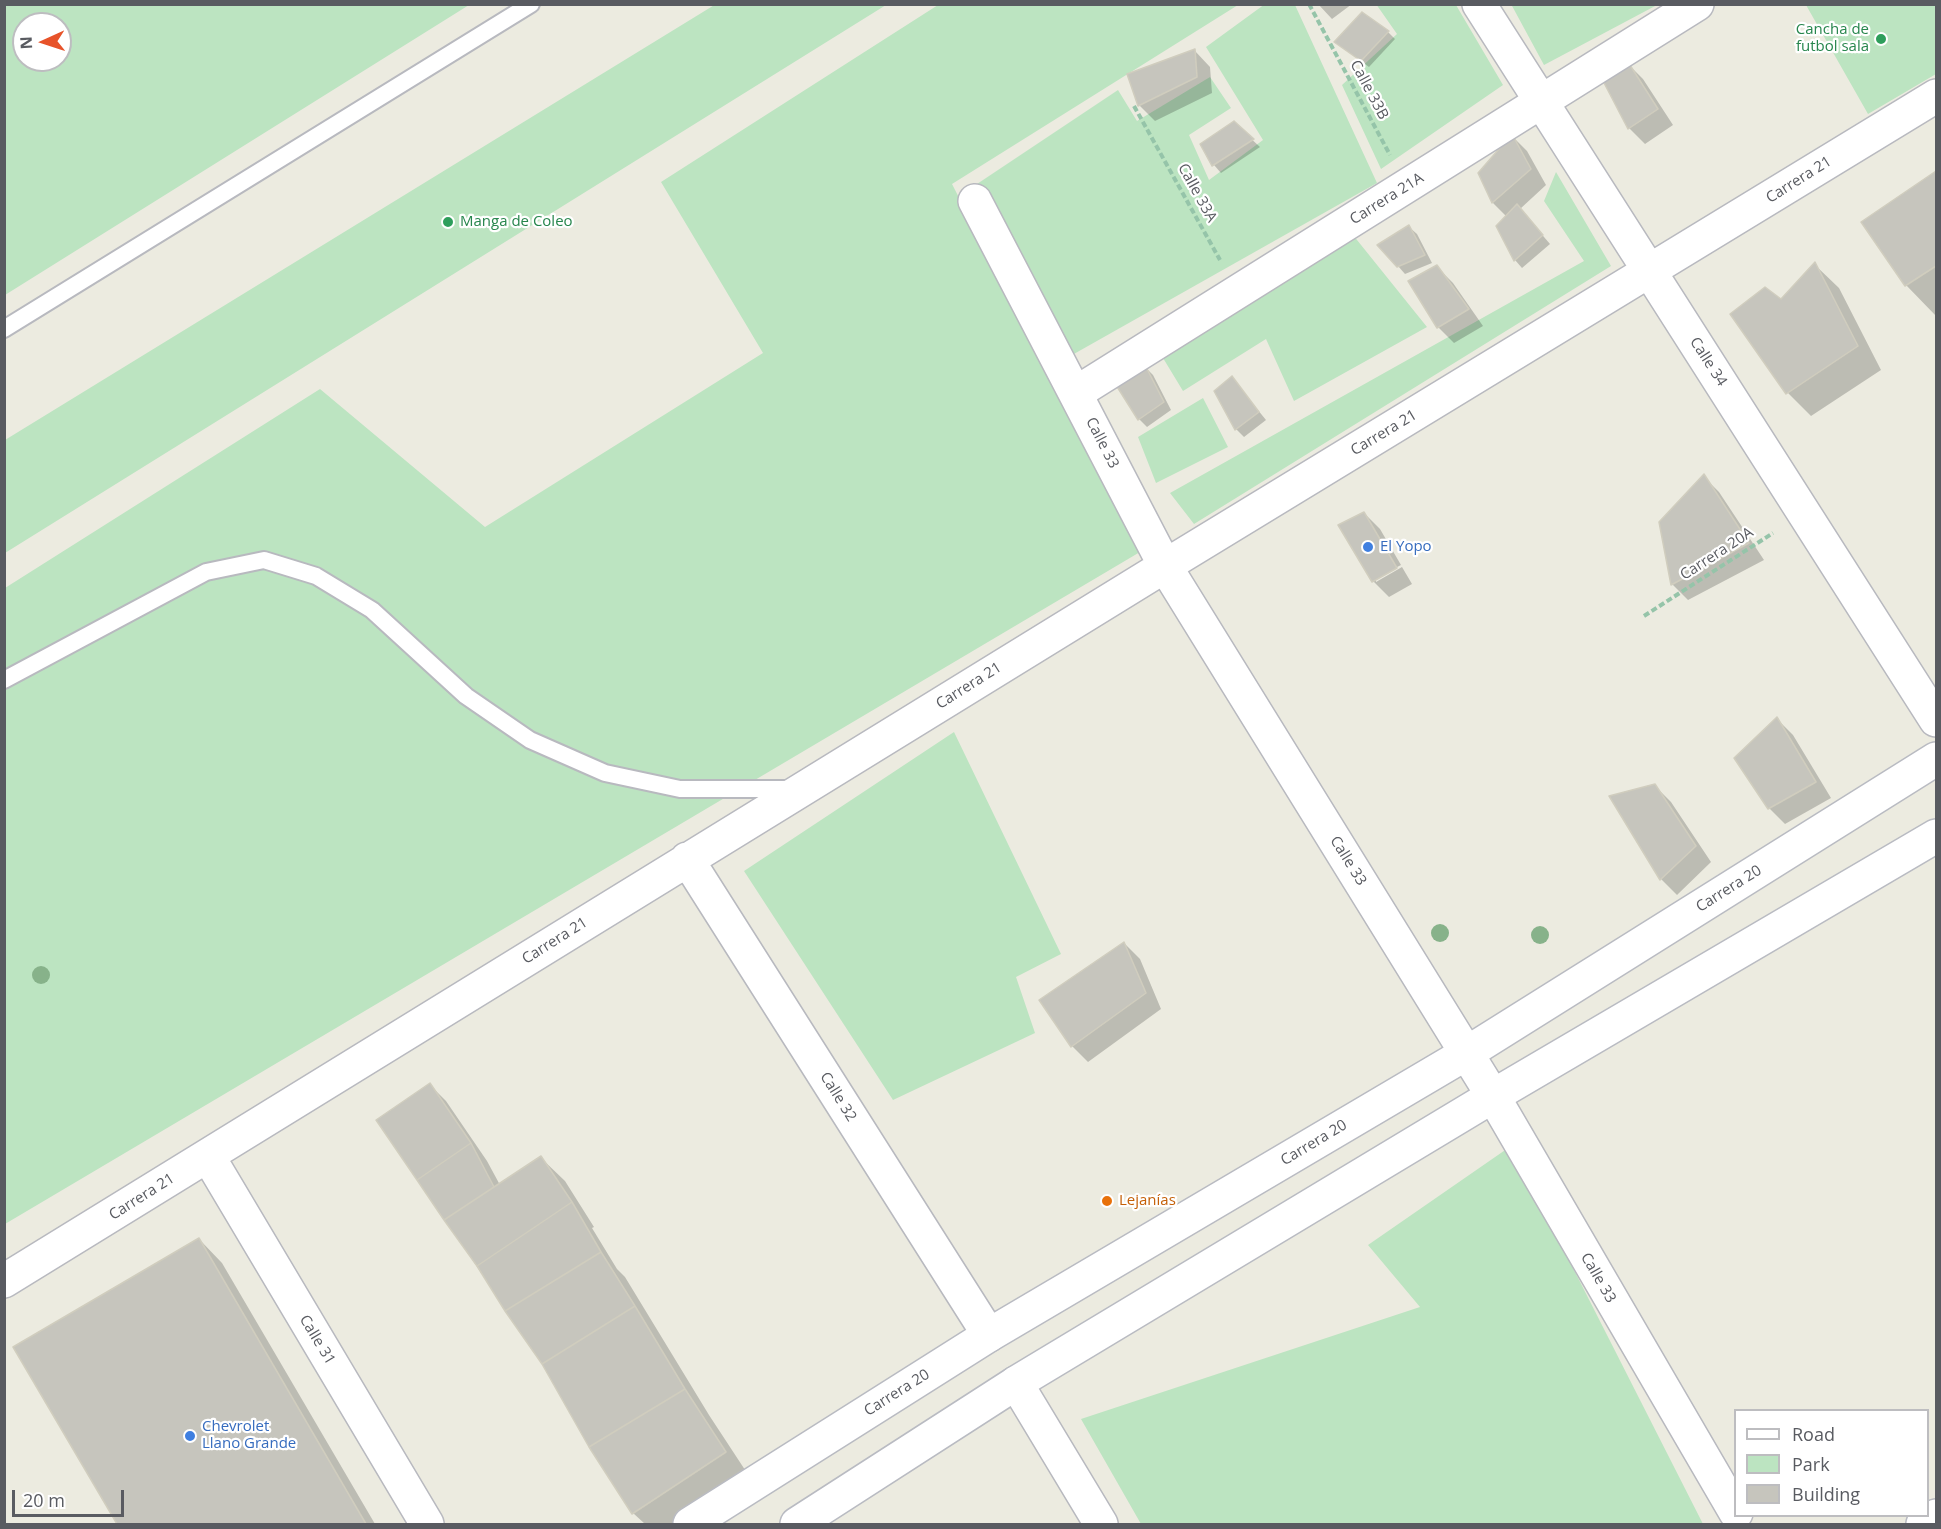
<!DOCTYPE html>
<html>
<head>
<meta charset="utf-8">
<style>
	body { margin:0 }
	#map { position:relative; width:1941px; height:1529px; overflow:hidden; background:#ecebe0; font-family:"Open Sans",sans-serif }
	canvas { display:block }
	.frame { position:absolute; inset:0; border:6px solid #595b61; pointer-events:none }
	.legend { position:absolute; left:1734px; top:1409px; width:195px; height:108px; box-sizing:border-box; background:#fff; border:2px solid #bdbdc0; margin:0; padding:8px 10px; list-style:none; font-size:18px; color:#595b61 }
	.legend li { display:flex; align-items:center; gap:12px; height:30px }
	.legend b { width:30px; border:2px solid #bdbdc0 }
	.north { position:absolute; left:12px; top:12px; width:60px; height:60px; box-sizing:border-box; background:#fff; border:2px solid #bdbdc0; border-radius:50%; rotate:267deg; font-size:16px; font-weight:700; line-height:24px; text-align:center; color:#595b61 }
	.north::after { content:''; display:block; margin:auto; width:21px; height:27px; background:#e7532a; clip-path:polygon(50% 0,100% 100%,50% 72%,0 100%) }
	.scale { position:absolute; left:12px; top:1490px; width:112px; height:27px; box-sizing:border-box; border:3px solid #595b61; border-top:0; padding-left:8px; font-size:18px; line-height:21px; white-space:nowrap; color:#595b61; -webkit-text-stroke:4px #fff; paint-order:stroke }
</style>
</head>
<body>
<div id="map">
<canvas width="1941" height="1529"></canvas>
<div class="frame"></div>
<ul class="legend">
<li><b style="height:8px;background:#fff"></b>Road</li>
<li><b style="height:16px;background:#bce4c1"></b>Park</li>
<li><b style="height:16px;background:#c6c5bd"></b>Building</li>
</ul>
<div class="north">N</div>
<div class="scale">20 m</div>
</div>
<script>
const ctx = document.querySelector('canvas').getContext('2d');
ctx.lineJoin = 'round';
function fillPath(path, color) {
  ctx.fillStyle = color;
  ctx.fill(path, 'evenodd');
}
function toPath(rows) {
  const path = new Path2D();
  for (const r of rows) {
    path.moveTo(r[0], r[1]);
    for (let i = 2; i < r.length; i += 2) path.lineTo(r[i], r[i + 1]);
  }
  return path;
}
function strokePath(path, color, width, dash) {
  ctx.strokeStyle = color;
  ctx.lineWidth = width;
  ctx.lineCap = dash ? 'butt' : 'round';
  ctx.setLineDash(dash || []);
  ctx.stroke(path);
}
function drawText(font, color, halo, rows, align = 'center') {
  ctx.font = font + ' "Open Sans",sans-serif';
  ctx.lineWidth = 4.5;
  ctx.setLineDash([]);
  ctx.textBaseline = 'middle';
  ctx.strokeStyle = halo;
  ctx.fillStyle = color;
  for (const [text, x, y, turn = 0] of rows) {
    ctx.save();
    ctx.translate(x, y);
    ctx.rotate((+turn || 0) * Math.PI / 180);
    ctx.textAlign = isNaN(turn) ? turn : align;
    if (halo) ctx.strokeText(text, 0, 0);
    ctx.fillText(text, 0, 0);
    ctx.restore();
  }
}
const green = toPath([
	[5,4,469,4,469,5,5,295],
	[24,24,60,24,60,60,24,60],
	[716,4,886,5,5,553,5,440],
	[1265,4,1295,5,1377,183,1065,359,971,188,1118,90,1137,121,1210,77,1231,108,1189,135,1209,180,1263,140,1206,47],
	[1376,4,1456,5,1503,85,1381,169,1342,85,1397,34],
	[1511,4,1657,4,1657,5,1544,65],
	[938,5,1238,5,952,184,1140,552,5,1224,5,588,320,389,485,527,763,353,661,182],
	[1806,5,1936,5,1936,74,1868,114],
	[1556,172,1611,266,1194,524,1170,493,1584,261,1544,201],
	[1353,235,1427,327,1294,401,1266,339,1183,391,1163,358],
	[1203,398,1228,447,1156,483,1138,437],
	[954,732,1061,954,1016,977,1035,1033,893,1100,744,871],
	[1511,1146,1703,1524,1141,1524,1081,1419,1420,1307,1368,1245]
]);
const shadow = toPath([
	[1318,4,1352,4,1332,19],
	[1388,32,1395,39,1369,67,1336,42],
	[1195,51,1210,67,1212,93,1155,121,1139,105],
	[1628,64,1643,79,1673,125,1645,144,1629,128,1604,79],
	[1234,123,1260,147,1221,173,1214,165,1202,144],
	[1512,136,1527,151,1546,185,1520,209,1550,244,1522,268,1515,260,1498,227,1507,217,1493,203,1480,174],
	[1936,173,1936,316,1906,285,1863,223],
	[1409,227,1417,234,1432,263,1405,274,1398,266],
	[1815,265,1839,288,1881,370,1811,416,1788,393,1782,301],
	[1437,267,1453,283,1483,326,1454,343,1438,327],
	[1145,367,1153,375,1171,410,1147,427,1139,419,1118,385],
	[1232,378,1266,420,1244,437,1236,429,1216,391],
	[1704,477,1719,492,1764,560,1688,600,1672,584,1660,522],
	[1364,513,1380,529,1401,565,1376,578,1376,582,1402,567,1412,584,1389,597,1373,581],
	[1777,719,1793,735,1831,798,1785,824,1769,808,1736,758],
	[1655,786,1671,802,1711,862,1677,895,1661,879,1612,797],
	[1124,943,1140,959,1161,1009,1088,1062,1072,1046,1041,1001],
	[430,1085,446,1101,487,1161,500,1185,541,1158,565,1181,594,1227,592,1228,617,1269,625,1277,709,1415,749,1476,675,1524,645,1524,633,1513,543,1364,378,1121],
	[199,1239,222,1263,375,1524,118,1524,15,1347]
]);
const building = toPath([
	[1362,12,1389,31,1361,61,1334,42,1362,12],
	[1195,49,1197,77,1138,106,1127,74,1195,49],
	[1628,62,1658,109,1628,129,1602,79,1628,62],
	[1234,121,1254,139,1212,166,1200,144,1234,121],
	[1512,134,1531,169,1492,203,1478,173,1512,134],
	[1936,171,1936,266,1905,286,1861,222,1936,171],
	[1517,204,1543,235,1514,261,1496,226,1517,204],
	[1409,225,1425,255,1397,267,1377,245,1409,225],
	[1815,262,1858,346,1786,394,1730,314,1765,287,1781,299,1815,262],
	[1437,265,1469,309,1437,328,1408,281,1437,265],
	[1145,365,1164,402,1138,420,1116,385,1145,365],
	[1232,376,1259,412,1235,430,1214,391,1232,376],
	[1704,474,1749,543,1671,585,1659,522,1704,474],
	[1364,512,1397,568,1372,582,1338,525,1364,512],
	[1777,717,1816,782,1768,809,1734,758,1777,717],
	[1655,784,1696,846,1660,880,1609,796,1655,784],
	[1124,942,1146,993,1071,1047,1039,1000,1124,942],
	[430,1083,471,1143,417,1180,376,1120,430,1083],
	[471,1143,494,1187,444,1220,417,1180,471,1143],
	[541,1156,572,1202,477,1266,444,1220,541,1156],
	[572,1202,601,1252,505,1311,477,1266,572,1202],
	[199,1238,366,1524,117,1524,13,1347,199,1238],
	[601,1252,635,1306,542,1364,505,1311,601,1252],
	[635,1306,685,1389,589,1447,542,1364,635,1306],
	[685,1389,726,1452,632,1514,589,1447,685,1389]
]);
const path = toPath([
	[1309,4,1390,155],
	[1134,106,1220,260],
	[1644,616,1773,533]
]);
const service = toPath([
	[4,329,531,4],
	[4,680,206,572,264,560,316,576,372,610,466,696,530,740,605,773,680,789,793,789]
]);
const minor = toPath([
	[1479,4,1936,720],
	[975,201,1165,566,1493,1096,1736,1513],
	[1076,393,1697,4],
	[687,859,989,1335],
	[208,1156,427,1524],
	[4,1281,1165,566,1936,96],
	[1016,1383,1101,1524]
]);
const secondary = toPath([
	[690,1524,989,1335,1467,1053,1936,759],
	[797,1524,1016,1383,1493,1096,1936,836],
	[1923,1524,1936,1516]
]);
const trees = [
	[1440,933],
	[1540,935],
	[41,975]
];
const markers = [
	[1881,39,6,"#2e9e5b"],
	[448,222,6,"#2e9e5b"],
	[1368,547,6,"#3f7fe0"],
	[1107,1201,6,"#e8710a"],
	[190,1436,6,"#3f7fe0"]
];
const leisureNames = [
	["Cancha de",1869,30],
	["futbol sala",1869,47],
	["Manga de Coleo",460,222,"left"]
];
const streetNames = [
	["Calle 33B",1369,90,62],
	["Carrera 21",1799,180,-32],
	["Calle 33A",1197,193,61],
	["Carrera 21A",1387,199,-32],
	["Calle 34",1708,362,57],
	["Carrera 21",1384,433,-31],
	["Calle 33",1102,443,63],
	["Carrera 20A",1717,554,-33],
	["Carrera 21",969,686,-32],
	["Calle 33",1348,861,58],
	["Carrera 20",1729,889,-32],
	["Carrera 21",555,941,-32],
	["Calle 32",838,1097,58],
	["Carrera 20",1314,1143,-31],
	["Carrera 21",142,1197,-32],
	["Calle 33",1598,1278,60],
	["Calle 31",317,1340,59],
	["Carrera 20",897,1393,-32]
];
const shopNames = [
	["El Yopo",1380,547],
	["Chevrolet",202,1427],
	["Llano Grande",202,1444]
];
const foodNames = [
	["Lejanías",1119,1201]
];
fillPath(green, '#bce4c1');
fillPath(shadow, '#0003');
fillPath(building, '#c6c5bd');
strokePath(building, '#d0cdbe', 1.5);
strokePath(service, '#b8b9bf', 20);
strokePath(minor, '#b8b9bf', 36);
strokePath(secondary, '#b9bbc2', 36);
strokePath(path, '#95c4a9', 4, [6, 3]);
strokePath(service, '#fff', 16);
strokePath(minor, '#fff', 33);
strokePath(secondary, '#fff', 33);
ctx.fillStyle = '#87b28a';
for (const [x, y] of trees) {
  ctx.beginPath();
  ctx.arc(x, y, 9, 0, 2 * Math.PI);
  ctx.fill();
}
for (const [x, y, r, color] of markers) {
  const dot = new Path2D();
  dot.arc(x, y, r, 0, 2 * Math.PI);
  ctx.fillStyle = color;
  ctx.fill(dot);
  strokePath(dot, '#fff', 2);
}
drawText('15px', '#27864d', '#fff', leisureNames, 'right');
drawText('15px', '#595b61', '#fff', streetNames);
drawText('15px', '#366cbe', '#fff', shopNames, 'left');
drawText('15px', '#c56008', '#fff', foodNames, 'left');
</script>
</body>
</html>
